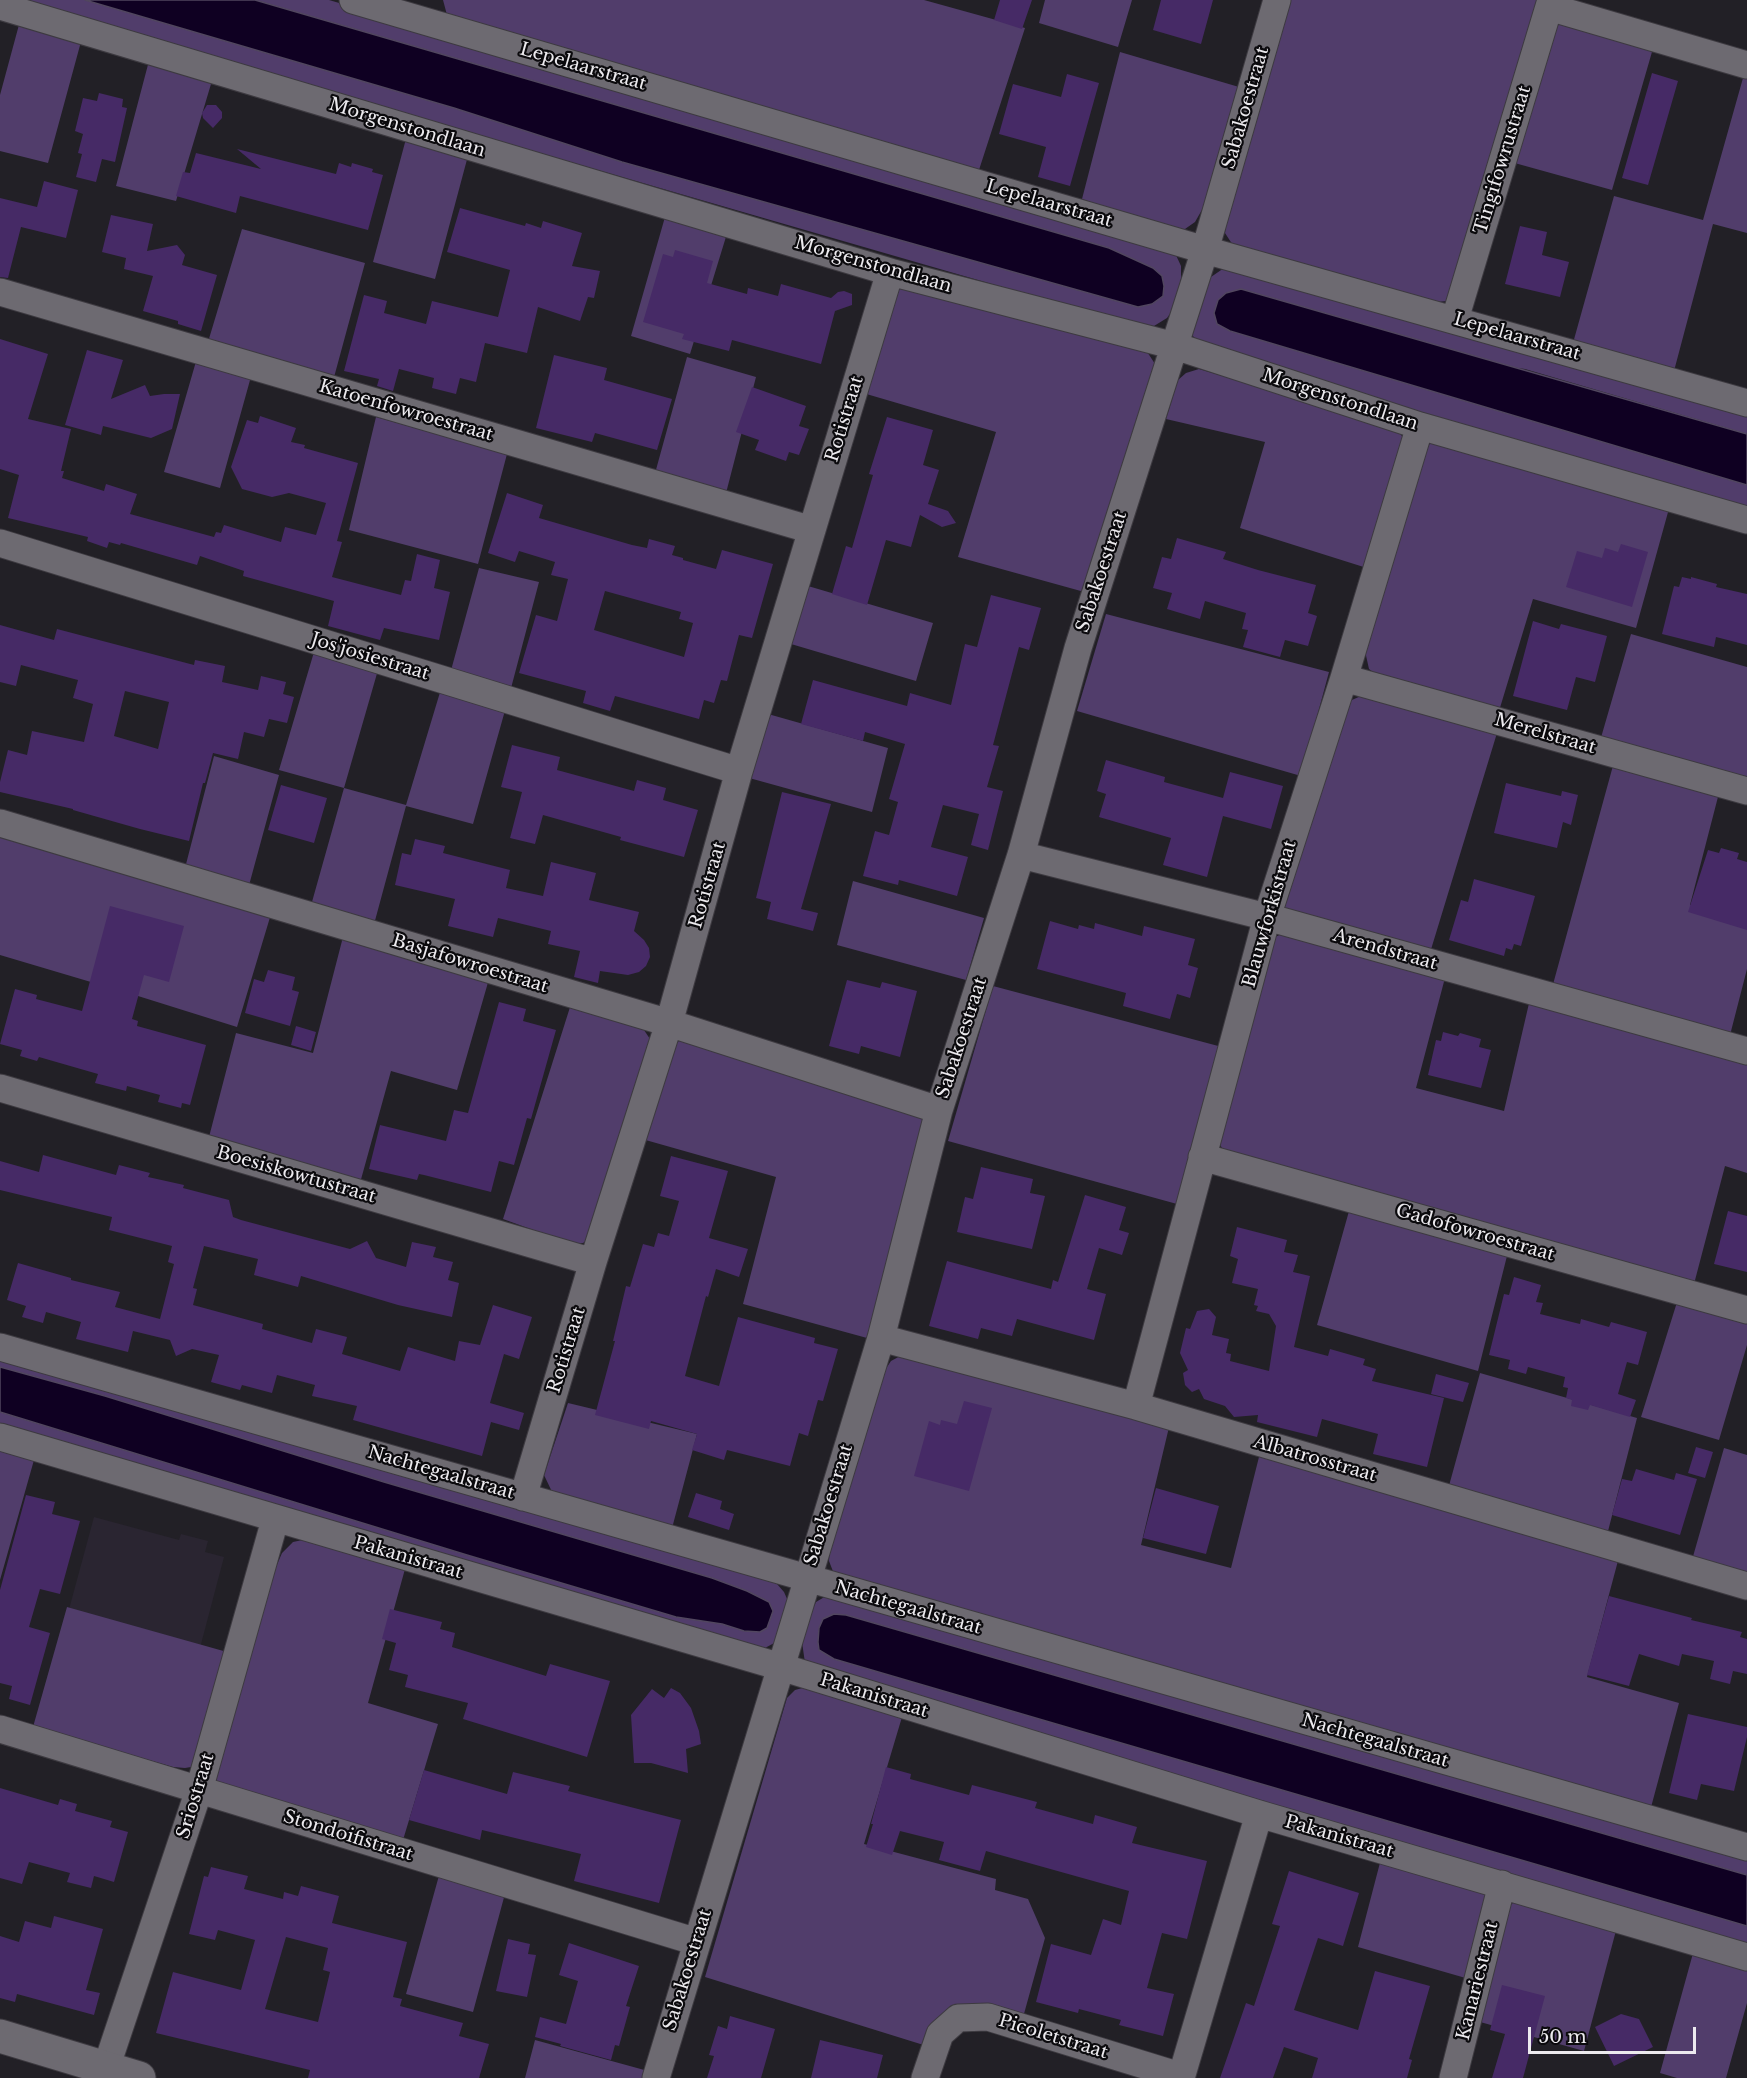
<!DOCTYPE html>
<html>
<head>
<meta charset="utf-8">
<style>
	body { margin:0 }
	#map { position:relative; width:1747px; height:2078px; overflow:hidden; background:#222026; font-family:"Libre Baskerville",serif }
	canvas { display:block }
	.scale { position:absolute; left:1528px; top:2027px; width:168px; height:27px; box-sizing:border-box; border:3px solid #eceaee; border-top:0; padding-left:8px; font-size:18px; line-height:21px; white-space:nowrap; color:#eceaee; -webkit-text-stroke:4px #0b0a0d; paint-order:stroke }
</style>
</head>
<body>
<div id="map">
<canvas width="1747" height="2078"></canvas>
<div class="scale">50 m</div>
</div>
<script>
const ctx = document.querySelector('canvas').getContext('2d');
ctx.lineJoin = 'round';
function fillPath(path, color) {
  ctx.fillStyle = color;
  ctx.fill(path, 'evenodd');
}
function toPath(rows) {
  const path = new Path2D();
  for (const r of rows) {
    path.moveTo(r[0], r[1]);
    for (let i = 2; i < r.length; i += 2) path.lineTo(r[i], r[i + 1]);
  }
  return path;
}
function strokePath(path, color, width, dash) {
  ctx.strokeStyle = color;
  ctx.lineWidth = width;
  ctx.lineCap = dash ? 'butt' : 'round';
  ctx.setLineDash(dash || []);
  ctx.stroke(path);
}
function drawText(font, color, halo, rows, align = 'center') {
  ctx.font = font + ' "Libre Baskerville",serif';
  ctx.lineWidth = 4.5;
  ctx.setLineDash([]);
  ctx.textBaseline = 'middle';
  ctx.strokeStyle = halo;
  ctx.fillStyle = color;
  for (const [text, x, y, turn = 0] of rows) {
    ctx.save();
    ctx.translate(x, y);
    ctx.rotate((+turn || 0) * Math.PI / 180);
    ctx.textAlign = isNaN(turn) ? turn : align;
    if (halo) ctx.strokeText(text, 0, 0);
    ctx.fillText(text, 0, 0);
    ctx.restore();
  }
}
const built = toPath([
	[94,1517,179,1540,181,1534,208,1541,205,1552,224,1557,200,1648,68,1613]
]);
const green = toPath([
	[10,0,85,0,454,108,622,162,1138,307,1164,286,1162,276,1153,268,1109,248,255,0,329,0,577,73,1175,253,1181,266,1181,279,1174,308,1167,318,1154,326,1130,324],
	[443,0,924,0,1025,28,978,173,447,15],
	[1045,0,1132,0,1118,47,1039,23],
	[1290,0,1540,0,1447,301,1427,303,1236,250,1225,233,1227,215],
	[20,21,82,38,48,163,0,151,0,95],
	[1560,23,1654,45,1612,190,1511,162,1549,31],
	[1120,52,1239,87,1203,208,1195,222,1185,229,1171,230,1082,199],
	[150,57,214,74,176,201,116,186],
	[1743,78,1747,79,1747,233,1713,224,1674,371,1573,343,1614,196,1703,220],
	[407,135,469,152,435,279,373,262],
	[667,210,729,227,690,354,631,336],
	[242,229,365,263,333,381,208,342],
	[1224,268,1747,413,1747,434,1525,369,1217,324,1230,331,1747,485,1747,509,1308,384,1200,344,1192,335,1194,323,1205,287,1211,277],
	[907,281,1144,347,1155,364,1088,593,958,557,996,432,863,393,896,289],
	[687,357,756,377,725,497,654,477],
	[197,358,252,373,220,488,164,472],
	[1199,369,1396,427,1405,441,1370,569,1240,528,1265,442,1166,419,1178,380,1186,373],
	[376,417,507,454,478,564,349,530],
	[1439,438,1670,505,1636,628,1533,599,1499,711,1378,676,1369,669,1365,651,1424,448],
	[479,568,539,582,510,692,450,674],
	[808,586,933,623,916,681,791,644],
	[1106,614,1329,672,1301,776,1077,711],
	[1631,634,1747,667,1747,783,1600,741],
	[314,652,378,670,344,788,406,805,441,689,506,707,473,824,406,806,373,928,310,909,344,788,279,770],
	[1361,696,1497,733,1429,956,1286,912,1282,901,1345,703],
	[761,712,888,748,872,812,742,776],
	[214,756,279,775,248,889,185,868],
	[1614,762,1719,793,1690,905,1747,920,1747,969,1729,1039,1552,988],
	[0,833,271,914,237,1027,138,996,0,955],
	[853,881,984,918,966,980,837,945],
	[1284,933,1446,974,1416,1088,1504,1111,1530,999,1747,1059,1747,1173,1725,1166,1694,1284,1225,1153,1219,1143,1275,937],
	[343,937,489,979,457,1090,391,1071,360,1183,209,1137,236,1033,313,1053],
	[993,986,1222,1047,1177,1204,948,1141],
	[571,1004,633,1022,644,1030,650,1039,593,1236,583,1243,569,1243,503,1219],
	[687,1039,918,1109,929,1130,867,1338,743,1304,776,1177,642,1139,676,1042],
	[1351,1204,1508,1252,1478,1371,1317,1325],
	[1678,1299,1747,1319,1747,1345,1719,1440,1641,1417],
	[904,1354,1170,1423,1141,1545,1231,1568,1260,1453,1619,1557,1587,1677,1679,1703,1650,1811,834,1574,829,1561,830,1545,883,1373,891,1361],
	[0,1356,768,1579,777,1584,784,1592,788,1601,776,1642,765,1648,0,1431,0,1412,467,1555,676,1617,722,1624,744,1631,769,1602,747,1591,712,1578,384,1482,105,1396,0,1367],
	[1480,1373,1637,1418,1606,1539,1447,1493],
	[568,1403,697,1434,671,1532,554,1496,544,1475],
	[1724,1448,1747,1455,1747,1577,1692,1560],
	[0,1450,34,1460,0,1580],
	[307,1539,405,1569,368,1703,438,1724,403,1840,220,1785,215,1778,276,1567,282,1553,293,1542],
	[826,1596,1747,1854,1747,1875,846,1615,834,1659,1747,1926,1747,1947,805,1663,802,1642,810,1615,816,1602],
	[67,1607,227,1652,197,1766,185,1768,173,1767,33,1727],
	[806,1687,902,1717,864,1844,996,1879,995,1890,1028,1899,1045,1938,1022,2021,996,2013,930,2047,705,1977,787,1698,795,1690],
	[1382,1855,1482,1886,1486,1896,1469,1979,1358,1947],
	[440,1872,506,1890,473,2012,406,1994],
	[1514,1902,1618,1923,1584,2051,1473,2020,1505,1910],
	[1695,1946,1747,1960,1747,2003,1726,2078,1677,2078,1660,2073],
	[535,2040,648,2071,646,2078,525,2078]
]);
const water = toPath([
	[85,0,255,0,1109,248,1153,268,1162,276,1164,286,1163,296,1152,304,1138,307,622,162,454,108,85,0],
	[1241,289,1747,434,1747,485,1230,331,1217,324,1214,313,1218,300,1226,293,1241,289],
	[0,1367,105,1396,384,1482,712,1578,747,1591,769,1602,773,1611,767,1628,760,1632,744,1631,722,1624,676,1617,467,1555,0,1412,0,1367],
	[834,1614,846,1615,1747,1875,1747,1926,834,1659,819,1650,818,1642,819,1628,823,1619,834,1614]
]);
const building = toPath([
	[1000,0,1032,0,1022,29,994,20],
	[1161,0,1213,0,1201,44,1153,30],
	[1652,73,1678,81,1648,185,1622,178],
	[1067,74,1099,83,1070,186,1038,177,1046,147,999,134,1013,84,1061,97],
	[99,93,123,99,122,107,127,108,115,162,102,159,96,182,76,177,82,154,78,153,83,134,75,131,83,98,97,101],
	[207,105,216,105,222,112,222,118,213,128,203,118,202,113],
	[237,149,336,174,339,163,351,167,352,163,373,169,372,172,383,175,368,230,240,196,236,213,176,196,183,172,190,173,196,153,261,169],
	[44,181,78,190,66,238,21,227,8,278,0,277,0,198,37,207],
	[460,208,525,226,526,223,541,228,543,221,582,233,572,266,600,271,594,298,588,297,580,321,538,307,527,353,485,343,476,382,460,378,456,394,432,388,434,378,399,369,393,391,377,386,379,379,344,371,364,295,387,301,384,313,426,324,432,301,498,317,510,270,447,252],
	[111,215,153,224,147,251,177,245,185,255,182,265,217,275,201,331,178,324,178,321,143,311,153,276,124,269,126,258,102,252],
	[1520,226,1547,232,1542,255,1569,262,1560,297,1505,284],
	[675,250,713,261,707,283,747,294,748,288,778,296,781,284,831,298,838,292,844,291,852,294,852,305,835,311,821,364,732,340,729,351,682,339,684,334,643,322,663,254,673,257],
	[0,339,48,354,28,419,71,429,61,471,64,471,62,478,104,491,106,484,137,494,130,514,214,537,216,532,221,533,224,525,281,542,285,527,316,535,326,503,289,493,272,497,242,489,231,467,247,420,258,423,260,416,296,428,291,442,305,445,304,448,358,463,337,541,342,542,332,577,401,595,405,580,411,581,417,554,440,560,434,588,450,592,439,640,384,628,380,640,328,626,334,601,243,576,244,571,200,556,197,565,121,543,120,545,109,542,107,548,87,541,88,537,8,518,19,475,0,469],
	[87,350,123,360,111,399,145,385,150,396,164,394,180,394,172,429,151,438,103,426,101,435,65,425],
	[554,355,607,368,604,380,672,399,657,450,595,433,592,442,536,428],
	[752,387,806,406,799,426,809,429,799,455,789,452,786,461,755,450,759,440,736,432],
	[887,417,933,430,923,465,939,470,928,504,948,511,956,523,942,527,920,515,911,547,886,540,867,605,832,594,846,546,852,548,873,475,869,474],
	[507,493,543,505,539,518,632,545,647,548,649,539,675,546,672,555,683,558,683,560,716,569,722,550,773,564,752,638,739,635,727,681,721,680,714,703,704,700,699,719,615,696,610,711,583,703,586,691,519,673,536,615,557,621,568,579,551,575,555,562,519,551,515,562,488,553],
	[605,591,681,612,679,619,693,623,684,657,594,630],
	[1177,538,1226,552,1223,559,1258,570,1316,585,1308,613,1317,616,1308,646,1285,640,1280,657,1243,647,1248,630,1242,629,1246,613,1205,601,1200,619,1167,609,1172,593,1153,588,1162,557,1171,559],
	[1621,544,1648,552,1632,607,1566,587,1577,551,1602,558,1605,548,1618,552],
	[1682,577,1691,579,1691,577,1717,584,1716,587,1747,594,1747,645,1716,637,1714,647,1662,634,1674,586,1679,587],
	[991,595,1041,608,1029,650,1019,647,993,745,999,746,987,787,1003,791,988,850,971,845,979,814,943,805,931,847,968,857,957,896,899,880,898,885,863,876,875,831,889,835,898,802,889,799,905,744,865,732,863,741,801,724,813,680,907,706,910,693,951,705,965,644,977,647],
	[1533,621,1559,629,1561,624,1607,636,1595,682,1576,677,1567,710,1513,696],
	[0,625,54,640,57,629,194,665,195,660,225,666,222,682,258,690,261,676,286,682,283,694,294,697,287,723,269,719,264,737,244,732,238,759,213,753,205,783,203,783,189,841,140,829,73,810,73,809,0,792,0,782,8,750,27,755,32,731,84,742,93,704,73,698,78,680,21,665,16,686,0,682],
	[125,691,169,702,158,749,114,736],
	[512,745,560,757,557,770,634,791,637,780,666,788,663,800,698,810,684,857,620,840,621,837,543,815,535,844,510,838,522,792,501,787],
	[1106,760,1165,777,1164,782,1223,798,1230,772,1283,786,1271,829,1223,816,1207,877,1163,865,1171,838,1099,817,1106,794,1097,791],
	[1506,783,1561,796,1562,791,1578,795,1571,825,1563,822,1557,848,1494,833],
	[281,785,327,798,314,843,268,830],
	[782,792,831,804,801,909,818,913,813,931,767,919,771,902,756,898],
	[415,839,445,846,443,853,510,870,506,888,543,896,551,862,596,873,589,900,639,912,634,931,644,940,649,948,650,957,646,966,639,972,628,975,600,971,598,983,574,977,580,951,548,944,551,931,498,918,493,937,448,926,455,899,395,885,402,853,411,855],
	[1721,848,1739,853,1737,859,1747,862,1747,930,1688,912,1708,850,1719,853],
	[1474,879,1535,896,1521,946,1514,944,1512,950,1506,948,1504,956,1449,940,1461,900,1468,902],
	[110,906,184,926,169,982,144,975,132,1019,138,1021,137,1026,206,1045,190,1105,182,1103,181,1108,158,1102,160,1095,127,1086,126,1091,95,1083,98,1074,39,1057,37,1061,20,1056,22,1050,0,1044,15,989,37,995,36,999,82,1011],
	[1050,921,1078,929,1079,925,1094,929,1095,923,1142,936,1144,926,1195,939,1188,965,1198,968,1190,998,1177,994,1170,1019,1123,1006,1126,993,1037,969],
	[268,970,295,977,292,990,299,992,290,1026,245,1013,254,979,264,982],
	[847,980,880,988,882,982,917,991,900,1057,861,1046,859,1054,829,1046],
	[499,1002,526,1009,523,1021,556,1030,531,1119,527,1118,514,1165,499,1161,491,1192,424,1175,419,1174,417,1180,369,1169,380,1125,446,1141,454,1110,468,1113],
	[296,1026,316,1032,311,1051,291,1045],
	[1443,1032,1458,1036,1460,1033,1481,1039,1479,1047,1491,1050,1481,1088,1428,1075,1436,1040,1441,1041],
	[43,1155,116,1175,119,1165,150,1173,148,1177,184,1185,183,1188,229,1200,233,1217,241,1220,350,1249,367,1241,376,1258,406,1267,412,1242,436,1247,433,1257,453,1262,448,1280,459,1283,452,1317,398,1305,301,1276,298,1287,254,1275,258,1259,204,1246,193,1288,197,1289,193,1305,263,1324,262,1329,312,1343,316,1329,347,1337,342,1354,400,1371,408,1347,455,1361,459,1341,480,1345,493,1305,532,1317,519,1359,504,1354,490,1403,524,1413,519,1430,491,1422,482,1456,353,1420,357,1406,312,1396,315,1385,277,1375,272,1393,242,1385,240,1390,211,1382,219,1355,192,1349,176,1356,170,1340,133,1331,128,1352,76,1339,81,1322,46,1312,43,1323,22,1317,26,1306,7,1300,18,1263,71,1278,71,1280,120,1292,115,1307,160,1319,174,1264,168,1262,172,1246,109,1230,112,1217,0,1190,0,1161,39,1172],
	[671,1156,728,1171,709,1238,748,1249,739,1277,716,1269,708,1297,706,1296,685,1376,719,1386,738,1317,815,1338,814,1343,838,1349,823,1401,818,1400,808,1436,799,1433,790,1466,727,1450,724,1460,692,1450,697,1434,651,1421,649,1429,595,1415,615,1341,613,1341,626,1286,630,1287,643,1244,654,1247,658,1233,669,1236,679,1201,660,1196],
	[981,1167,1033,1179,1030,1193,1045,1196,1032,1249,957,1232,965,1197,973,1199],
	[1085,1195,1126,1207,1119,1230,1129,1233,1122,1255,1099,1248,1087,1289,1106,1294,1094,1340,1017,1319,1012,1336,981,1328,978,1339,929,1326,947,1261,1051,1289,1053,1280,1058,1282],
	[1728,1211,1747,1216,1747,1272,1714,1264],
	[1237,1227,1287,1240,1284,1252,1298,1255,1293,1272,1310,1276,1294,1347,1328,1356,1330,1349,1365,1359,1363,1365,1376,1369,1372,1381,1444,1398,1427,1467,1373,1454,1378,1434,1322,1419,1317,1437,1257,1422,1258,1415,1234,1417,1225,1406,1204,1399,1199,1389,1192,1392,1185,1385,1183,1373,1188,1370,1180,1353,1186,1328,1190,1329,1197,1311,1209,1309,1216,1317,1212,1335,1229,1339,1226,1353,1231,1354,1230,1361,1269,1371,1276,1326,1269,1314,1256,1311,1258,1306,1254,1305,1258,1289,1232,1283,1238,1259,1230,1256],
	[1514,1277,1541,1285,1536,1302,1543,1303,1540,1314,1580,1324,1581,1319,1609,1327,1611,1322,1647,1332,1638,1365,1627,1362,1618,1394,1636,1400,1630,1417,1590,1405,1588,1410,1571,1406,1572,1400,1566,1398,1568,1388,1563,1387,1565,1377,1528,1367,1526,1374,1508,1369,1510,1360,1489,1355,1504,1294,1509,1295],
	[1436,1374,1469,1383,1463,1402,1431,1394],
	[964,1401,992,1408,969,1491,914,1476,929,1421,940,1425,941,1420,957,1424],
	[1696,1447,1713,1452,1705,1478,1688,1473],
	[1636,1469,1674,1480,1676,1473,1697,1479,1680,1535,1612,1515,1622,1479,1632,1481],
	[1156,1488,1219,1506,1206,1554,1143,1538],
	[696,1493,722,1501,720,1509,734,1514,729,1530,688,1517],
	[26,1495,55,1502,52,1514,80,1521,60,1594,40,1589,29,1627,50,1633,30,1705,9,1699,12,1686,0,1683,0,1590],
	[1609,1596,1692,1618,1691,1620,1742,1632,1740,1637,1747,1639,1747,1674,1733,1671,1730,1684,1710,1679,1714,1661,1682,1654,1679,1666,1639,1654,1629,1686,1587,1675],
	[390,1609,442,1622,440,1629,455,1633,452,1647,546,1676,550,1664,610,1681,587,1757,463,1719,468,1703,405,1687,408,1675,389,1670,396,1643,382,1639],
	[671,1688,680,1693,691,1708,699,1731,701,1744,686,1749,688,1773,651,1763,634,1763,631,1715,652,1689,664,1698],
	[1688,1714,1747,1727,1747,1737,1734,1791,1701,1784,1697,1800,1669,1793],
	[886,1767,911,1774,910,1779,969,1795,972,1785,1037,1802,1035,1808,1093,1824,1095,1815,1137,1827,1132,1843,1207,1861,1187,1939,1162,1933,1147,1988,1174,1994,1163,2036,1119,2025,1121,2020,1079,2009,1078,2013,1036,2002,1051,1944,1091,1955,1103,1919,1121,1925,1129,1891,986,1851,980,1871,939,1860,944,1842,900,1831,892,1855,866,1847,873,1824,871,1824],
	[424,1770,507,1794,513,1772,570,1786,568,1791,681,1820,659,1903,574,1881,581,1854,482,1830,480,1840,409,1820],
	[0,1788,58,1805,60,1799,77,1804,75,1811,112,1821,110,1827,128,1832,114,1882,94,1876,91,1888,67,1882,70,1873,29,1862,22,1884,0,1878],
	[211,1867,248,1876,244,1889,283,1899,284,1892,298,1896,301,1886,339,1896,332,1923,407,1942,393,1997,402,1999,400,2006,463,2023,459,2036,489,2044,479,2078,308,2078,310,2070,156,2033,173,1972,241,1990,255,1940,218,1930,215,1940,189,1934,204,1876,208,1877],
	[286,1937,328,1948,323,1970,330,1972,318,2022,265,2009],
	[1289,1871,1359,1893,1343,1946,1318,1938,1294,2010,1358,2030,1375,1971,1430,1986,1409,2059,1412,2060,1407,2078,1312,2078,1318,2058,1284,2047,1273,2078,1220,2078,1246,2003,1254,2006,1280,1926,1272,1924],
	[54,1916,103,1929,86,1990,100,1993,94,2015,17,1994,15,2002,0,1998,0,1936,19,1942,25,1921,51,1928],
	[508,1939,530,1944,528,1954,536,1955,527,1997,496,1991],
	[569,1943,639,1966,626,2006,630,2007,619,2046,615,2045,611,2060,560,2046,561,2044,535,2037,540,2017,566,2024,578,1981,559,1975],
	[1502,1985,1545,1996,1523,2078,1492,2078,1505,2034,1490,2030],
	[1621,2014,1639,2019,1653,2047,1614,2066,1595,2027],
	[730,2016,775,2029,761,2078,707,2078,714,2056,709,2055,718,2026,727,2029],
	[820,2040,883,2055,877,2078,811,2078]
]);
const minor = toPath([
	[353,0,1205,250,1747,403],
	[0,6,890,272,1175,346,1420,426,1747,520],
	[1549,7,1747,65],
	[0,292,812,530],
	[1455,319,1551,0],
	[0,543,739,771],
	[1344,678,1747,791],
	[0,823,669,1023,939,1110],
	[1021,855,1267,917,1747,1051],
	[0,1088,593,1262],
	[1202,1157,1747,1310],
	[881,1338,1136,1406,1747,1586],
	[0,1347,1747,1847],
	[1136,1406,1267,917,1344,678,1420,426],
	[0,1437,781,1667,1259,1814,1747,1957],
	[523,1497,593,1262,669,1023,739,771,890,272],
	[0,1729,697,1942],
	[106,2068,199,1790,275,1520],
	[656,2078,881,1338,939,1110,1021,855,1078,648,1205,250,1277,0],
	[925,2078,940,2034,958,2018,988,2017,1180,2076],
	[1181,2078,1259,1814],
	[1453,2078,1502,1884]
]);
const tertiary = toPath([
	[0,2036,139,2078]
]);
const streetNames = [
	["Lepelaarstraat",583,67,16],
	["Sabakoestraat",1246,108,-74],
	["Morgenstondlaan",407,128,17],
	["Tingifowrustraat",1503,160,-73],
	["Lepelaarstraat",1049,204,16],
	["Morgenstondlaan",873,265,16],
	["Lepelaarstraat",1517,337,16],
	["Morgenstondlaan",1340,400,18],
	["Katoenfowroestraat",406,411,16],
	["Rotistraat",845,419,-73],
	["Sabakoestraat",1102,572,-72],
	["Jos'josiestraat",370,657,17],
	["Merelstraat",1545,734,16],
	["Rotistraat",708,885,-74],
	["Blauwforkistraat",1270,914,-74],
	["Arendstraat",1385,950,16],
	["Basjafowroestraat",470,964,17],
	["Sabakoestraat",962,1038,-72],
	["Boesiskowtustraat",296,1175,16],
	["Gadofowroestraat",1475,1233,16],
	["Rotistraat",567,1350,-73],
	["Albatrosstraat",1315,1459,16],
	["Nachtegaalstraat",441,1473,16],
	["Sabakoestraat",829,1505,-73],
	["Pakanistraat",408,1558,16],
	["Nachtegaalstraat",908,1608,16],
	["Pakanistraat",874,1696,17],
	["Nachtegaalstraat",1375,1741,16],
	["Sriostraat",196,1796,-73],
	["Stondoifistraat",348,1836,17],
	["Pakanistraat",1339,1837,16],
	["Sabakoestraat",688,1970,-73],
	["Kanariestraat",1478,1981,-76],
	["Picoletstraat",1053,2037,17]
];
fillPath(built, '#2a2531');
fillPath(green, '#513d6b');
fillPath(water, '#0f0022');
strokePath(water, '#51465f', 1.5);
fillPath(building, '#462a66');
strokePath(minor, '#3d3a40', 29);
strokePath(tertiary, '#3d3a40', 35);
strokePath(minor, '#6d6a71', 27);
strokePath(tertiary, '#6d6a71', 33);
drawText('18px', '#eceaee', '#0b0a0d', streetNames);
</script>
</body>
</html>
